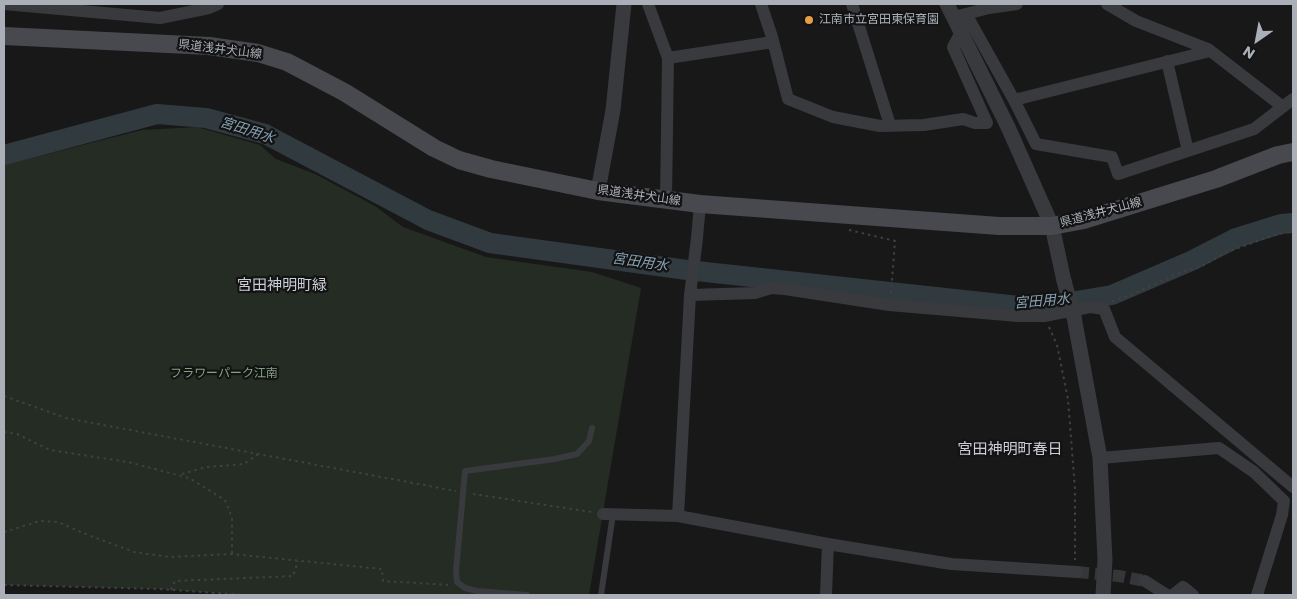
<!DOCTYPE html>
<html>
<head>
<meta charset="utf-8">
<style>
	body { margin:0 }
	#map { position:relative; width:1297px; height:599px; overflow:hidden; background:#181819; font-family:Poppins,sans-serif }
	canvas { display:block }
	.frame { position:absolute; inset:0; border:5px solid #abb0b8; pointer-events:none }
	.north { position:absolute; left:1232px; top:15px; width:50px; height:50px; -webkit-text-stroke:4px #131314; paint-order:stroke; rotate:213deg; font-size:14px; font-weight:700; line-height:20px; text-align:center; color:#abb0b8 }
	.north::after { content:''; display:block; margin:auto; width:18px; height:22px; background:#abb0b8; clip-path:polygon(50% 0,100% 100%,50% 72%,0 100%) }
</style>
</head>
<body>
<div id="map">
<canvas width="1297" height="599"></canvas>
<div class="frame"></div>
<div class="north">N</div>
</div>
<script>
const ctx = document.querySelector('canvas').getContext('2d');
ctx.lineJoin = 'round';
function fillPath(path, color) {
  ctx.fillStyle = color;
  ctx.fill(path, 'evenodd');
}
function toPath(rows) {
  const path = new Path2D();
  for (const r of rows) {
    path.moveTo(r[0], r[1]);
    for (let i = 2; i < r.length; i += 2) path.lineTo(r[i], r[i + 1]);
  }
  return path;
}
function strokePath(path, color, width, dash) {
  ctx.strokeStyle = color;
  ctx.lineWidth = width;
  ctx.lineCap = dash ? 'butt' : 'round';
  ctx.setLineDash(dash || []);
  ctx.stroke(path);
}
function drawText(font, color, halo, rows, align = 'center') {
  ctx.font = font + ' Poppins,"Noto Sans JP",sans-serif';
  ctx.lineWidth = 4.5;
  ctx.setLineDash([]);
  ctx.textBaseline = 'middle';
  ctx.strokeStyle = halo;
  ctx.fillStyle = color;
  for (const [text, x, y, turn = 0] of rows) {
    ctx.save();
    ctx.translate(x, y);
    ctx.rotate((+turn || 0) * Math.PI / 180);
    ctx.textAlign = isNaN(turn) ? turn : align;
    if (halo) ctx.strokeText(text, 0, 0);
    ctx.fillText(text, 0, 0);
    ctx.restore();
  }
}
const green = toPath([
	[197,127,260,145,276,159,315,174,375,206,403,227,486,257,592,272,641,288,589,595,244,595,160,589,4,585,4,165,142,130]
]);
const river = toPath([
	[4,155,157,114,206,118,265,134,428,220,490,243,687,270,1019,306,1052,305,1112,295,1191,261,1236,238,1281,224,1293,223]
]);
const minorTunnel = toPath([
	[1077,572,1119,576,1145,581]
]);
const path = toPath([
	[849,230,895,241,891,294],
	[1112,301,1131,295,1181,272,1200,267,1227,252,1274,235,1293,231],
	[1049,327,1057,345,1068,399,1075,489,1075,560],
	[4,396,66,418,456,491],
	[4,432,17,434,50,450,128,462,189,478,225,500,232,518,232,554],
	[182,474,206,467,244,464,258,454],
	[473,494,592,512],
	[4,532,40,521,58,522,88,535,134,552,170,557,232,554,382,569,383,581,448,585],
	[4,585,160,589,244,595],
	[171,590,175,581,293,576,298,561]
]);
const service = toPath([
	[527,595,477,591,465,588,457,582,456,571,465,471,555,459,577,454,589,441,592,428],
	[601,595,613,514]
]);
const minor = toPath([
	[4,4,160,18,209,8,218,4],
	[648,4,668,58,666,200],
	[761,4,772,37,788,99,833,117,880,126,924,125,963,119,975,123,987,123,953,47,961,32],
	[852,4,890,125],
	[1107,4,1136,21,1208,49,1283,107],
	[966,14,1014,100,1036,144,1112,157,1118,174,1254,129,1293,99],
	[958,16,989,8,1017,4],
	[668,58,773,42],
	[1167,61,1188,151],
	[1014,100,1210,51],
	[690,295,755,293,771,288,785,289,889,305,1018,316,1044,316,1090,307,1104,309,1115,337,1293,487],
	[1100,458,1219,448,1254,472,1284,501],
	[603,514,678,516,828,544,951,564,1077,572],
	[678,516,690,295,697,238,700,204],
	[1145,581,1167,595],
	[826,595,828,544],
	[1173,595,1183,587,1193,595],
	[1257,595,1282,515,1284,501]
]);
const tertiary = toPath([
	[947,4,1008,127,1052,226,1064,281],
	[598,191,613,110,624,4],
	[1074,317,1100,458,1105,560,1103,595]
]);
const secondary = toPath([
	[4,36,209,46,258,53,287,62,344,92,434,148,459,160,491,169,598,191,700,204,999,226,1052,226,1084,220,1216,179,1278,155,1293,152]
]);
const tertiaryBridge = toPath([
	[1064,281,1074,317]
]);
const markers = [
	[809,20,5,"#e49f45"]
];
const poiNames = [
	["江南市立宮田東保育園",819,20]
];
const streetNames = [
	["県道浅井犬山線",220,50,7],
	["県道浅井犬山線",639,196,8],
	["県道浅井犬山線",1101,213,-15]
];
const parkNames = [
	["フラワーパーク江南",224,374]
];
const waterNames = [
	["宮田用水",247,131,18],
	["宮田用水",640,263,8],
	["宮田用水",1042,302,-5]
];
const quarterNames = [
	["宮田神明町緑",282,286],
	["宮田神明町春日",1010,450]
];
fillPath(green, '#242c24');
strokePath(river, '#313a3f', 20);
strokePath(minorTunnel, '#353639', 12, [12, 6]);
strokePath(path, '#3f4145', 2, [2.5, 4]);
strokePath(service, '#393a3e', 6);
strokePath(minor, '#393a3e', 12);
strokePath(tertiary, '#393a3e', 15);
strokePath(secondary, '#47494e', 18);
strokePath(tertiaryBridge, '#393a3e', 15);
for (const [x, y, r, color] of markers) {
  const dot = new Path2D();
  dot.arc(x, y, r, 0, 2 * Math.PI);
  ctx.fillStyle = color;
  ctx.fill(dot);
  strokePath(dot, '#131314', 2);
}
drawText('12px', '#abb0b8', '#131314', poiNames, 'left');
drawText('12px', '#abb0b8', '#131314', streetNames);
drawText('12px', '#84a283', '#131314', parkNames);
drawText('italic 14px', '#85a0b0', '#131314', waterNames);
drawText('15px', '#cbcfd5', '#131314', quarterNames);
</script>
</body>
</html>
